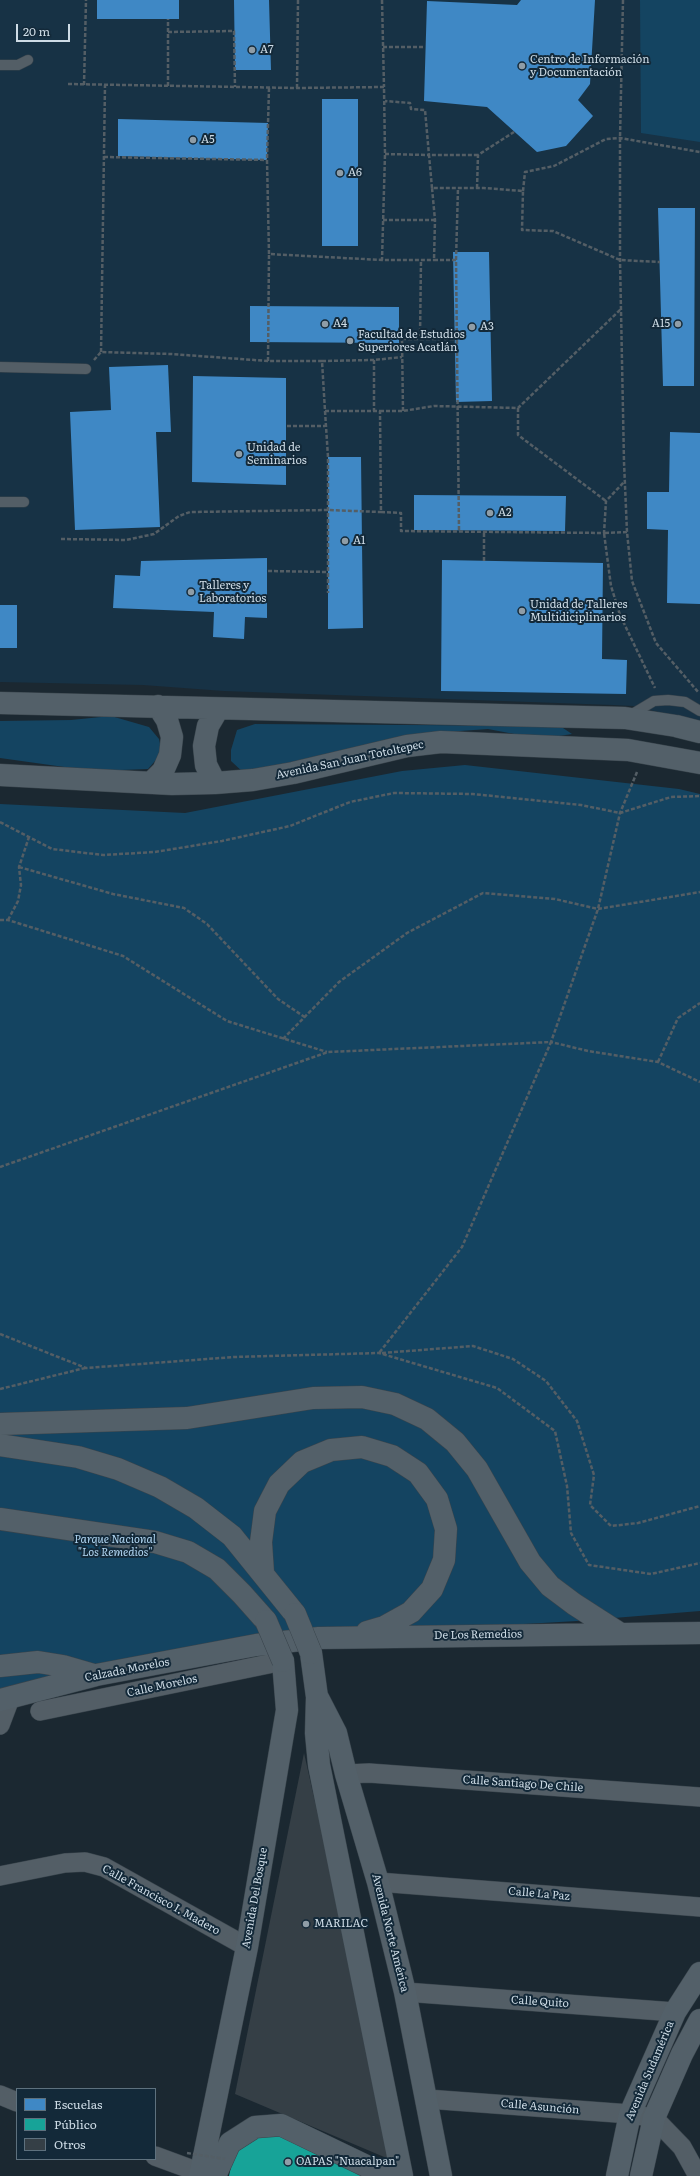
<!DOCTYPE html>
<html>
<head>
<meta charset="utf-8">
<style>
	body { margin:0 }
	#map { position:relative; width:700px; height:2176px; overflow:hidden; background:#1b2831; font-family:Literata,serif }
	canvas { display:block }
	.legend { position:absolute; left:16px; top:2088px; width:140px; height:72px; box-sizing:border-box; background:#132939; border:1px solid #5e717e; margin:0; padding:5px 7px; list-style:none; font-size:12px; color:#cedce6 }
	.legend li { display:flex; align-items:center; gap:8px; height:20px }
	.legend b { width:20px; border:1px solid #5e717e }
	.scale { position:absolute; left:16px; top:24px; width:54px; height:18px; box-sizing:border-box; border:2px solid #cedce6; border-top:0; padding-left:5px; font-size:12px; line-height:14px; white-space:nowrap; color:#cedce6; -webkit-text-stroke:3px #132939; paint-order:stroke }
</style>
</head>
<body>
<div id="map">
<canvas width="700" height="2176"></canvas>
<ul class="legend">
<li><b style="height:11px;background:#3f88c5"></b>Escuelas</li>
<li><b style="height:11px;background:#17a398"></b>Público</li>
<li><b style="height:11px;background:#353f46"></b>Otros</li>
</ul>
<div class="scale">20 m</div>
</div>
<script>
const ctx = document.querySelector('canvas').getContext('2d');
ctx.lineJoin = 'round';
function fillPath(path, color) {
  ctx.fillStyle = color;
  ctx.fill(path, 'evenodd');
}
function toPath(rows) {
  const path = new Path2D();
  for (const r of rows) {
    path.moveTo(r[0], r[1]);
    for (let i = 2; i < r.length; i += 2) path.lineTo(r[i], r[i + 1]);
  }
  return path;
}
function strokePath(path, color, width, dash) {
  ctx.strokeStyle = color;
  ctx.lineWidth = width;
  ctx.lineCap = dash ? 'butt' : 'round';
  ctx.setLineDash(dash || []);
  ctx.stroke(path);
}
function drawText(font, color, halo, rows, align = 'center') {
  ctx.font = font + ' Literata,serif';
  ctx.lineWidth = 4;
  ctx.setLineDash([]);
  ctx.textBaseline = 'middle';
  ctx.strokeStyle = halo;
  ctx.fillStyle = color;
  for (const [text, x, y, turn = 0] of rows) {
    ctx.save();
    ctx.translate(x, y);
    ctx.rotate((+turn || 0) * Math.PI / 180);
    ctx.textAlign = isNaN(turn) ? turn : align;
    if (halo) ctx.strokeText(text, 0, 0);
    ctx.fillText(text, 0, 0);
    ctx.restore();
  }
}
const built = toPath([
	[0,0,700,0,700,722,633,706,613,705,224,691,143,685,0,682]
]);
const green = toPath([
	[640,0,700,0,700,142,641,133],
	[111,716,149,727,159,739,162,753,148,769,93,771,0,758,0,721,71,720],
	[255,724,560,726,572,734,540,739,488,729,433,733,245,774,231,761,231,750,237,730],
	[465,765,679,789,700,794,700,1611,577,1621,227,1641,0,1690,0,804,185,813,402,771]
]);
const schools = toPath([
	[97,0,179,0,179,19,97,19],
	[234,0,269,0,271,70,235,70],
	[521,0,595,0,590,84,578,100,593,116,566,146,537,152,487,107,424,101,427,1,517,5],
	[322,99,358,99,358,246,322,246],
	[118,119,268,123,267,160,118,156],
	[658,208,695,208,694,386,663,386],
	[453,252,489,252,492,401,456,402],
	[250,306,399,307,399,343,250,342],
	[168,365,171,432,156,432,160,527,75,530,70,412,111,410,109,367],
	[193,376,286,378,286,485,192,482],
	[670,432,700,433,700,604,667,603,668,530,647,529,647,492,669,492],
	[328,457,361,457,363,628,328,629],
	[414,495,566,496,565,531,414,530],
	[267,558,267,618,245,617,244,639,213,637,214,612,113,608,115,575,140,576,141,561],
	[442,560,603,563,602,659,627,660,626,694,441,691],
	[0,605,17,605,17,648,0,648]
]);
const public = toPath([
	[258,2131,295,2138,372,2176,229,2176,235,2148]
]);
const building = toPath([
	[304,1753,396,2162,235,2094]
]);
const path = toPath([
	[382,0,384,87],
	[623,0,620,138,620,260,624,462,627,532,632,581,656,643,699,693],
	[168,32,234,31,235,87],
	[383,47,425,47],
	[68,84,297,88,384,87,385,154,382,260,434,260],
	[84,85,86,0],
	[168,86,168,19],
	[269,88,267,160,269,254,382,260],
	[297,88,298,0],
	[385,154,429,155,425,110,411,109,410,103,385,101],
	[104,157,267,160],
	[432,188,429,155,478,155],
	[477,188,478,155,514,132],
	[523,191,525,172,554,166,606,139,620,138,700,152],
	[383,220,435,220],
	[456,260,458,188],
	[420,338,421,260],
	[101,352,105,85],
	[94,360,101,352,171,354,268,361,322,361,325,411,380,411,381,512,401,513,401,531,604,533,606,501,625,481],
	[374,360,374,411],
	[268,361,269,254],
	[322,361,374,360,402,357],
	[518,408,518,435,606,501],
	[325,411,328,457,328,593],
	[380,411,403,411,434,406,518,408,621,309],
	[403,411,402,339,457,339],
	[287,426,325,426],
	[459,530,456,260,434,260,435,220,432,188,484,188,523,191,522,230,553,231,620,260,660,262],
	[627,532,604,533,611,586,620,615,655,688],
	[61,539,126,540,154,534,179,516,190,512,329,510,381,512],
	[484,561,484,531],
	[268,571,328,572],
	[637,772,620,813,598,909,551,1042,588,1051,658,1062,700,1082],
	[0,822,52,849,103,855,155,852,222,841,290,826,350,802,394,793,473,794,581,805,620,813,671,797,700,796],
	[19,867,113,894,184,908,207,924,278,999,306,1018],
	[0,920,8,920,123,956,227,1021,327,1052],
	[8,920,18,901,21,885,19,867,29,837],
	[283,1039,339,982,407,933,483,893,555,899,598,909,700,892],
	[658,1062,678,1018,700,1003],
	[0,1167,328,1052,551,1042,462,1247,379,1353],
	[0,1334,86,1368,234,1357,379,1353,497,1388,555,1431,567,1486,571,1533,589,1565,651,1574,700,1563],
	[382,1353,473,1346,513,1359,546,1381,577,1421,594,1475,590,1505,611,1526,638,1523,700,1506],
	[0,1389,85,1368]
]);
const lane = toPath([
	[0,65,18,65,28,60],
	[0,367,86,369],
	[0,502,24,502],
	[629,716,654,701,668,700,685,702,700,711]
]);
const street = toPath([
	[40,1711,283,1661],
	[0,1725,11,1696],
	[346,1774,369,1773,700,1797],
	[0,1876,65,1863,85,1862,104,1867,247,1947],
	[378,1882,700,1907],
	[405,1992,675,2012],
	[0,2095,17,2102],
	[427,2099,630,2114,654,2118,682,2147,698,2176],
	[155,2156,201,2173]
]);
const secondary = toPath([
	[0,703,625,718,676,726,700,732],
	[0,775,172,784,215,783,253,780,293,773,407,746,441,742,628,750,700,763],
	[151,783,163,771,170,755,172,737,167,720,158,706],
	[215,783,206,765,204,746,208,726,218,709],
	[0,1424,187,1418,313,1398,362,1397,395,1404,427,1419,455,1442,477,1469,530,1562,550,1586,574,1604,619,1633],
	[0,1445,78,1457,118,1469,160,1487,196,1508,232,1536,295,1614],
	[0,1519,155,1542,188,1552,217,1569,242,1594,266,1621],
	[263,1572,261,1542,265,1511,279,1484,302,1462,331,1450,362,1447,392,1456,418,1473,437,1499,446,1529,444,1560,432,1589,411,1612,384,1627,367,1632],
	[311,1653,317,1697,316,1733,319,1765,402,2176],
	[0,1666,38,1662,63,1666,94,1675],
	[318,1698,336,1733,346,1774,378,1882,405,1992,441,2176],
	[0,1700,96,1675,256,1645,319,1638,700,1633],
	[200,2176,247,1947,287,1710,283,1661],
	[215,2176,230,2143,255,2127,281,2125,387,2176],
	[617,2176,630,2114,675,2012,700,1973],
	[641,2176,654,2118,682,2054,700,2020]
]);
const pathBridge = toPath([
	[187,2153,225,2159]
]);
const secondaryBridge = toPath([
	[295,1614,311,1653],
	[266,1621,283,1661]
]);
const markers = [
	[252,50,4,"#8f9da7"],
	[522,66,4,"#8f9da7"],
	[193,140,4,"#8f9da7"],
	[340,173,4,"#8f9da7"],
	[325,324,4,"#8f9da7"],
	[678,324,4,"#8f9da7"],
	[472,327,4,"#8f9da7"],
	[350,341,4,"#8f9da7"],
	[239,454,4,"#8f9da7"],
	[490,513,4,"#8f9da7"],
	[345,541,4,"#8f9da7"],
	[191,592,4,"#8f9da7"],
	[522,611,4,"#8f9da7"],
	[306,1924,4,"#8f9da7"],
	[288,2162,4,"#8f9da7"]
];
const poiNames = [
	["A7",260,50],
	["Centro de Información",530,60],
	["y Documentación",530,73],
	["A5",201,140],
	["A6",348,173],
	["A4",333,324],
	["A15",670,324,"right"],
	["A3",480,327],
	["Facultad de Estudios",358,335],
	["Superiores Acatlán",358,348],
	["Unidad de",247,448],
	["Seminarios",247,461],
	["A2",498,513],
	["A1",353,541],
	["Talleres y",199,586],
	["Laboratorios",199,599],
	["Unidad de Talleres",530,605],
	["Multidiciplinarios",530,618],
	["MARILAC",314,1924],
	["OAPAS \"Nuacalpan\"",296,2162]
];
const streetNames = [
	["Avenida San Juan Totoltepec",350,760,-12],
	["De Los Remedios",478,1635,-1],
	["Calzada Morelos",127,1670,-11],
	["Calle Morelos",162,1686,-12],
	["Calle Santiago De Chile",523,1784,4],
	["Calle La Paz",539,1894,5],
	["Avenida Del Bosque",255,1898,-80],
	["Calle Francisco I. Madero",161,1900,29],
	["Avenida Norte América",390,1933,76],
	["Calle Quito",540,2002,4],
	["Avenida Sudamérica",650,2071,-67],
	["Calle Asunción",540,2107,5]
];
const parkNames = [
	["Parque Nacional",115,1540],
	["\"Los Remedios\"",115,1553]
];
fillPath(built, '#173245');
fillPath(green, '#144461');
fillPath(schools, '#3f88c5');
fillPath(public, '#17a398');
fillPath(building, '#353f46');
strokePath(lane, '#39444c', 11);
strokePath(street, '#39444c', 20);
strokePath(secondary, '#39444c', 23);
strokePath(path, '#545e65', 2.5, [4, 2]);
strokePath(lane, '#535e66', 10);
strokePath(street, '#535e66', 19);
strokePath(secondary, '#536069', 22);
strokePath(secondaryBridge, '#39444c', 23, []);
strokePath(pathBridge, '#545e65', 2.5, [4, 2]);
strokePath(secondaryBridge, '#536069', 22);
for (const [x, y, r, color] of markers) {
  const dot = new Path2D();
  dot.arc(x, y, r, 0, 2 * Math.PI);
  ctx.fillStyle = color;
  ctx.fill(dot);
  strokePath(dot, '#132939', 1.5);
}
drawText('11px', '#cedce6', '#132939', poiNames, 'left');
drawText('11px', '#cedce6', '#132939', streetNames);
drawText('italic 11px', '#b1d6f2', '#132939', parkNames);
</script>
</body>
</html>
